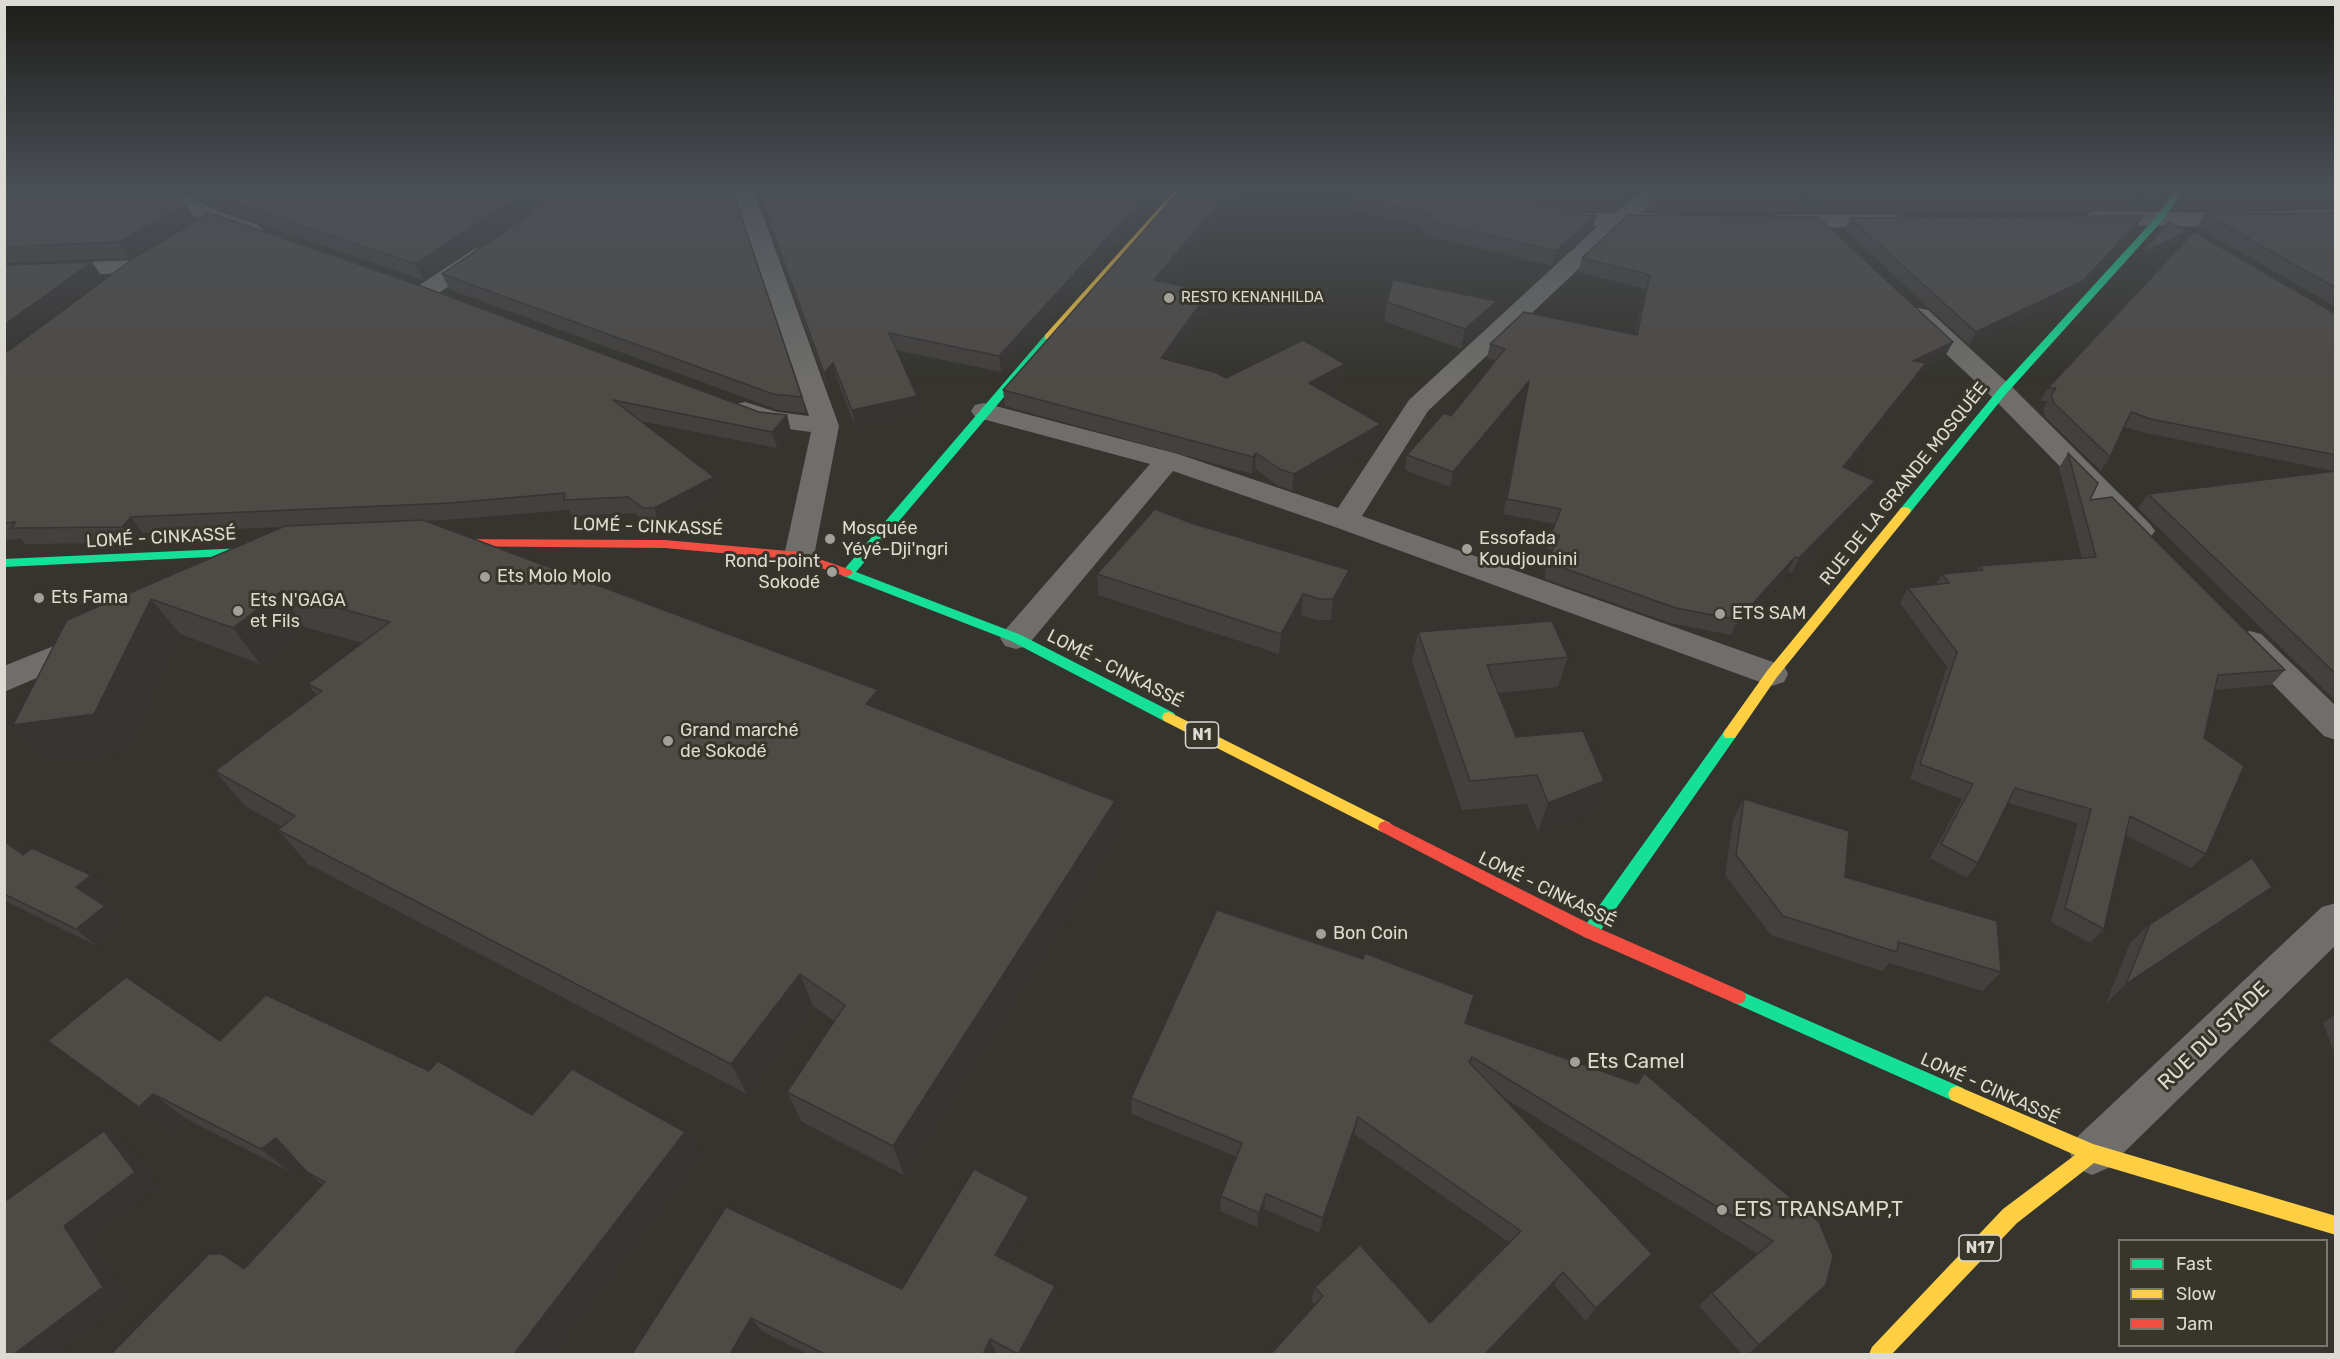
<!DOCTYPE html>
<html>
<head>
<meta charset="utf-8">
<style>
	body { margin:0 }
	#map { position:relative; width:2340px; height:1359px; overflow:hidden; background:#35342e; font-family:Rubik,sans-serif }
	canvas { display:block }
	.frame { position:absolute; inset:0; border:6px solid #dbdad3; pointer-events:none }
	.legend { position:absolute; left:2118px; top:1239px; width:210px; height:108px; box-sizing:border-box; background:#38362b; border:2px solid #79786e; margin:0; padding:8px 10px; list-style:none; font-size:18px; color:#dbdad3 }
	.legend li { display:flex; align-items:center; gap:12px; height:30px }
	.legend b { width:30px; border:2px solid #79786e }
</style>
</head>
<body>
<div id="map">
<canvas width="2340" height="1359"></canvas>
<div class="frame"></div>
<ul class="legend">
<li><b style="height:8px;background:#16e098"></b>Fast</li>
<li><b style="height:8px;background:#ffcf43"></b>Slow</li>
<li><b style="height:8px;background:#f24e42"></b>Jam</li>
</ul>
</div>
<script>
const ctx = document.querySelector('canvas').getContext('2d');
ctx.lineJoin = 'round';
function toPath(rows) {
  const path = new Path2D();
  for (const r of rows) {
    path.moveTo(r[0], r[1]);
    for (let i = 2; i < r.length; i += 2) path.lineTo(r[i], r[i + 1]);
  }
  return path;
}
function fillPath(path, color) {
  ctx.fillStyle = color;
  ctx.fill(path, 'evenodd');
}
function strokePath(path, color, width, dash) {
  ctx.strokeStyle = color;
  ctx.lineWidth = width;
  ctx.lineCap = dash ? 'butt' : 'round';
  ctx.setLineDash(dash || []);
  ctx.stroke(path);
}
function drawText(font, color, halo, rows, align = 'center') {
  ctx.font = font + ' Rubik,sans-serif';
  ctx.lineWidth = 6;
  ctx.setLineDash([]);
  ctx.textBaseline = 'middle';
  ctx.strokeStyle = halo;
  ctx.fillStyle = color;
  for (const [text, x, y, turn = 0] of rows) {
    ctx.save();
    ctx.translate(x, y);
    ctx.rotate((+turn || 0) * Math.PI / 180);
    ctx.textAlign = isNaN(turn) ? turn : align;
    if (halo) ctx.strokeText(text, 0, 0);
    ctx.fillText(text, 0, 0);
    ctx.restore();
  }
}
const street = toPath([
	[145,190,173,190,224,213,259,225,262,230,259,235,243,235,208,223,148,194,145,190],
	[733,190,754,190,839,426,814,556,810,563,799,566,788,563,784,556,811,432,764,426,736,416,732,410,736,404,745,402,777,412,809,416,733,190],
	[1645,190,1669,190,1641,213,1679,214,1682,219,1679,224,1624,226,1428,411,1362,516,1784,666,1788,674,1784,682,1772,686,1760,682,1335,527,1173,471,1027,646,1016,649,1005,646,1000,638,1005,630,1150,464,975,417,971,411,975,405,984,403,1178,454,1338,508,1409,400,1598,226,1581,227,1544,218,1541,213,1544,208,1552,206,1581,213,1613,213,1645,190],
	[2336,209,2336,223,2225,227,2097,225,2089,223,2086,218,2089,213,2097,211,2225,213,2336,209],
	[1893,214,1901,216,1904,221,1901,226,1779,229,1771,227,1768,222,1771,217,1779,215,1893,214],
	[482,247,490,249,493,254,490,259,434,296,418,296,414,291,418,286,474,249,482,247],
	[135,260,143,262,147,267,143,272,4,279,4,265,135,260],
	[1919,308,1928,310,2011,386,2150,524,2155,531,2150,538,2140,541,2130,538,1993,398,1910,320,1907,315,1910,310,1919,308],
	[2250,631,2261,634,2336,706,2336,740,2324,736,2239,650,2234,642,2239,634,2250,631],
	[86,633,97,636,102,644,97,652,4,692,4,666,86,633],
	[2336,903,2336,945,2108,1168,2092,1175,2076,1168,2070,1153,2076,1138,2322,907,2336,903]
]);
const fast = toPath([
	[2175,190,2184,190,2163,220,2006,394,1909,514,1901,514,1899,511,1901,508,1998,390,2157,216,2175,190],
	[1049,334,1053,335,1053,339,856,572,1021,635,1174,713,1176,717,1174,721,1164,721,1011,641,843,576,841,573,1045,335,1049,334],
	[267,547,273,551,271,554,4,567,4,559,267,547],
	[1730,729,1735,730,1737,734,1735,738,1596,937,1590,939,1584,937,1582,932,1584,927,1725,730,1730,729],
	[1738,990,1963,1088,1966,1094,1963,1100,1957,1102,1951,1100,1732,1002,1730,997,1732,992,1738,990]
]);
const slow = toPath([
	[1175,190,1184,190,1053,339,1045,339,1045,335,1175,190],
	[1905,507,1909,508,1911,511,1909,514,1777,677,1735,738,1725,738,1723,734,1725,730,1767,671,1901,508,1905,507],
	[1169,712,1390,823,1392,827,1390,831,1385,833,1380,831,1164,721,1162,717,1164,713,1169,712],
	[1957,1086,2093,1144,2336,1216,2336,1235,2094,1163,2017,1223,1892,1354,1869,1354,1872,1347,2003,1209,2075,1155,1951,1100,1948,1094,1951,1088,1957,1086]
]);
const jam = toPath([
	[438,539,665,540,799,552,851,570,853,573,847,577,798,560,665,548,434,546,432,543,434,540,438,539],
	[1385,821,1596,927,1744,992,1746,997,1744,1002,1738,1004,1732,1002,1584,937,1380,831,1378,827,1380,823,1385,821]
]);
const wall = toPath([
	[4,190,186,204,195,219,129,258,4,263],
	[179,190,558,190,423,280,225,211],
	[756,190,1165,190,1001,372,896,350,917,396,920,412,855,427,837,379,828,389],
	[1180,190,1242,190,1165,283,1208,308,1170,360,1226,378,1345,364,1343,380,1323,391,1381,424,1379,441,1292,490,1278,486,1255,469,1252,474,1005,406,1003,390],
	[1493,190,1628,190,1625,202,1611,212,1581,211],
	[1803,190,2128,190,2137,197,2130,210,1826,213],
	[2138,190,2167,190,2156,203],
	[2190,190,2336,190,2336,207,2179,210],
	[1354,196,1584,215,1596,215,1592,229,1552,266,1422,234,1423,227,1352,210],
	[1650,199,1800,200,1795,213,1646,212],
	[2336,213,2336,307,2197,227,2205,214],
	[2143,216,2136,227,2076,293,1969,345,1845,230,1850,218],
	[1582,258,1953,342,1945,356,1924,367,1918,378,1846,468,1868,496,1792,573,1788,572,1731,635,1670,623,1545,579,1545,572,1549,557,1552,550,1547,549,1555,524,1503,514,1526,396,1450,487,1405,470,1407,455,1451,416,1495,361,1487,358,1490,344,1635,334,1646,289,1578,272],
	[442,274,802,397,806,413,778,410,449,289],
	[1497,301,1493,320,1461,349,1384,321,1387,302],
	[2336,314,2336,701,2138,508,2148,494,2334,471,2141,432,2124,427,2110,457,2101,471,2045,417,2043,408,2048,401,2040,401,2048,388],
	[4,354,759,412,787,415,791,432,777,448,640,421,714,477,719,493,660,525,649,525,635,513,572,516,569,510,459,519,425,521,878,690,883,711,1115,801,1117,836,904,1175,802,1122,787,1092,834,1021,813,1006,747,1094,308,864,278,830,282,827,245,806,215,771,316,695,308,684,362,643,305,627,260,664,180,634,127,750,49,761,67,620,283,527,143,533,135,543,25,544,21,539,4,540],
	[2068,453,2090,500,2285,670,2271,685,2215,690,2204,738,2206,854,2191,868,2125,835,2104,929,2090,943,2051,922,2078,823,2008,803,1978,863,1967,878,1930,858,1962,799,1910,779,1947,667,1900,603,1908,588,1936,584,1942,574,1976,571,1979,566,2082,558,2059,468],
	[1194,524,1349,570,1346,590,1331,620,1317,620,1301,615,1279,654,1098,595,1097,574],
	[1418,632,1568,657,1558,687,1498,693,1516,737,1604,781,1592,810,1538,832,1527,804,1462,810,1412,662],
	[1744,799,1845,877,2001,972,1983,991,1889,963,1882,971,1771,935,1725,875,1733,819],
	[4,841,23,855,91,875,109,892,98,902,123,922,95,945,4,900],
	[2272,887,2250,906,2106,1003,2130,943,2150,924],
	[2336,1014,2336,1057,2323,1023],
	[1465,1023,1637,1084,1644,1073,1826,1285,1748,1354,1742,1354,1699,1306,1712,1293,1758,1254,1501,1096,1652,1254,1641,1269,1586,1321,1554,1285,1489,1354,1271,1354,1315,1305,1311,1300,1315,1287,1430,1323,1509,1242,1354,1134,1319,1233,1264,1209,1257,1227,1220,1211,1221,1196,1237,1157,1132,1114,1131,1098],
	[48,1041,220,1041,429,1071,532,1115,701,1156,551,1354,111,1354,245,1268,323,1185,307,1172,300,1164,290,1172,185,1118,171,1131],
	[1029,1197,1032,1213,1005,1260,1058,1300,1029,1354,999,1354,995,1352,994,1354,808,1354,762,1331,749,1354,632,1354,726,1207,902,1289]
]);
const shadedWall = toPath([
	[530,190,558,190,423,280,415,264],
	[1151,190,1165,190,1001,372,999,356],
	[1230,190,1242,190,1154,296,1154,280],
	[1625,190,1628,190,1625,202,1611,212,1615,198],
	[2167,190,2156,203,2164,191],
	[186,204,195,219,129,258,119,242],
	[1596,215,1592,229,1552,266,1556,251],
	[2143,216,2136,227,2076,293,1969,345,1976,332],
	[2186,232,2180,242,2134,264,2140,254],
	[92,262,103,278,4,350,4,325],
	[1209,292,1208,308,1161,374,1161,358],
	[1497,301,1493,320,1461,349,1465,329],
	[1953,342,1945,356,1924,367,1918,378,1836,482,1843,467,1913,361],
	[833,363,837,379,828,389,824,373],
	[1345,364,1343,380,1308,400,1309,383],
	[1529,381,1526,396,1450,487,1453,472],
	[917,396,920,412,855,427,852,410],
	[787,415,791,432,777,448,772,432],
	[1381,424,1379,441,1292,490,1294,474],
	[1256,453,1255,469,1252,474,1253,457],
	[714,477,719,493,660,525,654,508],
	[1875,481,1868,496,1792,573,1799,558],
	[131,517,143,533,135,543,122,527],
	[1795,557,1788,572,1731,635,1738,620],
	[1349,570,1346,590,1331,620,1333,599],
	[280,592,305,627,260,664,233,628],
	[1303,594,1301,615,1279,654,1281,634],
	[151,599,180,634,127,750,49,761,13,725],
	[878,690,887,726,866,704],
	[1604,781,1592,810,1538,832,1548,803],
	[1115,801,1117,836,904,1175,893,1146],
	[91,875,109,892,95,904,76,887],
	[2272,887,2250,906,2106,1003,2126,984],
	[105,906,123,922,95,945,76,929],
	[800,974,813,1006,747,1094,731,1064],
	[153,1094,185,1118,171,1131,139,1107],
	[1358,1117,1354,1134,1319,1233,1323,1218],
	[104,1131,125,1145,156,1186,87,1239,126,1299,54,1354,14,1354,64,1226],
	[685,1132,701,1156,551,1354,514,1354],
	[276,1138,305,1161,290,1172,261,1149],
	[1266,1194,1264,1209,1257,1227,1259,1213],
	[1029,1197,1032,1213,1000,1270,995,1255],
	[1652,1254,1641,1269,1586,1321,1596,1308],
	[1563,1272,1554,1285,1489,1354,1485,1354],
	[1055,1286,1058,1300,1029,1354,1018,1354],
	[751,1318,762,1331,749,1354,730,1354],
	[990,1339,995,1352,994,1354,983,1354]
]);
const building = toPath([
	[4,190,157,190,186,204,119,242,4,247,4,190],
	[204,190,530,190,415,264,216,196,204,190],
	[565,190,732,190,802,397,773,394,442,274,565,190],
	[758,190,1151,190,999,356,889,333,917,396,852,410,833,363,824,373,758,190],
	[1180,190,1230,190,1154,280,1209,292,1161,358,1217,373,1226,378,1303,340,1345,364,1309,383,1381,424,1294,474,1280,469,1256,453,1253,457,1003,390,1180,190],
	[1359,190,1482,190,1584,215,1596,215,1556,251,1424,220,1429,214,1354,196,1359,190],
	[1557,190,1625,190,1615,198,1585,197,1557,190],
	[1661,190,1791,190,1800,200,1650,199,1661,190],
	[1821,190,2128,190,2137,197,1831,200,1821,190],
	[2191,190,2336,190,2336,195,2187,197,2191,190],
	[209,213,410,282,759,412,787,415,772,432,613,400,714,477,654,508,643,508,628,497,564,500,565,493,450,503,131,517,122,527,11,528,16,522,4,523,4,354,134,258,209,213],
	[2336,213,2336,288,2205,214,2336,213],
	[1628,215,1818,217,1953,342,1913,361,1926,363,1843,467,1875,481,1799,558,1795,557,1738,620,1676,608,1549,563,1549,557,1560,536,1551,534,1561,509,1507,499,1529,381,1453,472,1407,455,1444,413,1451,416,1505,349,1490,344,1524,312,1637,335,1650,275,1582,258,1628,215],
	[2143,216,2083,281,1976,332,1850,218,2143,216],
	[2169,222,2186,232,2140,254,2169,222],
	[2194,232,2336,314,2336,455,2150,419,2131,412,2110,457,2054,403,2051,395,2056,388,2048,388,2194,232],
	[92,262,4,325,4,265,92,262],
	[1393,280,1497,301,1465,329,1387,302,1393,280],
	[2068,453,2098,483,2090,500,2112,497,2285,670,2218,675,2204,738,2244,766,2206,854,2130,816,2104,929,2065,908,2091,809,2015,788,1978,863,1941,844,1973,784,1920,764,1957,652,1908,588,1949,583,1942,574,1983,570,1979,566,2096,557,2068,453],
	[2336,471,2336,674,2148,494,2336,471],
	[1155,509,1194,524,1349,570,1333,599,1320,599,1303,594,1281,634,1097,574,1155,509],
	[423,520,878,690,866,704,1115,801,893,1146,787,1092,845,1005,800,974,731,1064,278,830,295,816,215,771,322,691,308,684,390,622,280,592,233,628,151,599,94,714,13,725,67,620,285,526,423,520],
	[1552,621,1568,657,1487,665,1516,737,1583,731,1604,781,1548,803,1537,775,1470,781,1418,632,1552,621],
	[1744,799,1849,831,1845,877,1997,921,2001,972,1898,942,1897,952,1783,916,1736,855,1744,799],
	[4,841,23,855,32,848,91,875,76,887,105,906,76,929,4,894,4,841],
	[2252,858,2272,887,2126,984,2150,924,2252,858],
	[1217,910,1363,959,1365,953,1474,995,1465,1023,1638,1084,1644,1073,1819,1222,1833,1256,1826,1285,1759,1345,1712,1293,1773,1241,1472,1057,1469,1062,1652,1254,1596,1308,1563,1272,1485,1354,1271,1354,1323,1296,1315,1287,1360,1245,1430,1323,1521,1231,1358,1117,1323,1218,1266,1194,1259,1213,1221,1196,1242,1143,1131,1098,1217,910],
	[126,977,220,1041,266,995,429,1071,438,1061,532,1115,572,1069,685,1132,514,1354,111,1354,209,1254,222,1254,244,1269,325,1182,307,1172,276,1138,261,1149,153,1094,139,1107,48,1041,126,977],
	[104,1131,135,1172,64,1226,103,1287,14,1354,4,1354,4,1202,104,1131],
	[974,1169,1029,1197,995,1255,1055,1286,1018,1354,990,1339,983,1354,825,1354,751,1318,730,1354,632,1354,726,1207,902,1289,974,1169]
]);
const markers = [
	[1169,298,6,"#a1a099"],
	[830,539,6,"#a1a099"],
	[1467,549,6,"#a1a099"],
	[832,572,6,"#a1a099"],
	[485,577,6,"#a1a099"],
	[39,598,6,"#a1a099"],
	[238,611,6,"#a1a099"],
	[1720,614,6,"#a1a099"],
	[668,741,6,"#a1a099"],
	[1321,934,6,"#a1a099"],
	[1575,1062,6,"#a1a099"],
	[1722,1210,6,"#a1a099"]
];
const farPoinames = [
	["RESTO KENANHILDA",1181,298]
];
const shields = [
	[1202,735,33],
	[1980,1248,42]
];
const shieldNames = [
	["N1",1202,735],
	["N17",1980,1248]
];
const streetNames = [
	["RUE DE LA GRANDE MOSQUÉE",1904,484,-51],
	["LOMÉ - CINKASSÉ",648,527,2],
	["LOMÉ - CINKASSÉ",161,538,-3],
	["LOMÉ - CINKASSÉ",1115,669,27],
	["LOMÉ - CINKASSÉ",1547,890,26],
	["LOMÉ - CINKASSÉ",1990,1089,24]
];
const poiNames = [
	["Mosquée",842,529],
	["Yéyé-Dji'ngri",842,550],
	["Essofada",1479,539],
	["Koudjounini",1479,560],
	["Rond-point",820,562,"right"],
	["Sokodé",820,583,"right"],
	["Ets Molo Molo",497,577],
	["Ets Fama",51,598],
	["Ets N'GAGA",250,601],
	["et Fils",250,622],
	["ETS SAM",1732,614],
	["Grand marché",680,731],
	["de Sokodé",680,752],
	["Bon Coin",1333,934]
];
const nearStreetnames = [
	["RUE DU STADE",2214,1036,-44]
];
const nearPoinames = [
	["Ets Camel",1587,1062],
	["ETS TRANSAMP,T",1734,1210]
];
fillPath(street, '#6f6e6b');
fillPath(fast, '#16e098');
fillPath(slow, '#ffcf43');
fillPath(jam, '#f24e42');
fillPath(wall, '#43403d');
fillPath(shadedWall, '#373432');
fillPath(building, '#4e4b47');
strokePath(building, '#373432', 1.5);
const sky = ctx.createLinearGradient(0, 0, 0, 381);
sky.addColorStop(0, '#1d1d19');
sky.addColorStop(0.5, '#4b5057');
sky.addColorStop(1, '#4b505700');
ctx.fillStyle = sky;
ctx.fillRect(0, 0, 2340, 381);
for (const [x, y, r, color] of markers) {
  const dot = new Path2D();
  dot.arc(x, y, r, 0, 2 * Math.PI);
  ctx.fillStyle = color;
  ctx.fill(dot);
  strokePath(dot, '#38362b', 2);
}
drawText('15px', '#dbdad3', '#38362b', farPoinames, 'left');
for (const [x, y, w] of shields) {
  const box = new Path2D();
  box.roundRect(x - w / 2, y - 13, w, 26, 4.5);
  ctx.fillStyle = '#38362b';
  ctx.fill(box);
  strokePath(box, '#dbdad3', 1.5);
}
drawText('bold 16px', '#dbdad3', null, shieldNames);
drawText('18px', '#dbdad3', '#38362b', streetNames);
drawText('18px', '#dbdad3', '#38362b', poiNames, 'left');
drawText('21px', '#dbdad3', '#38362b', nearStreetnames);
drawText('21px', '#dbdad3', '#38362b', nearPoinames, 'left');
</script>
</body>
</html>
